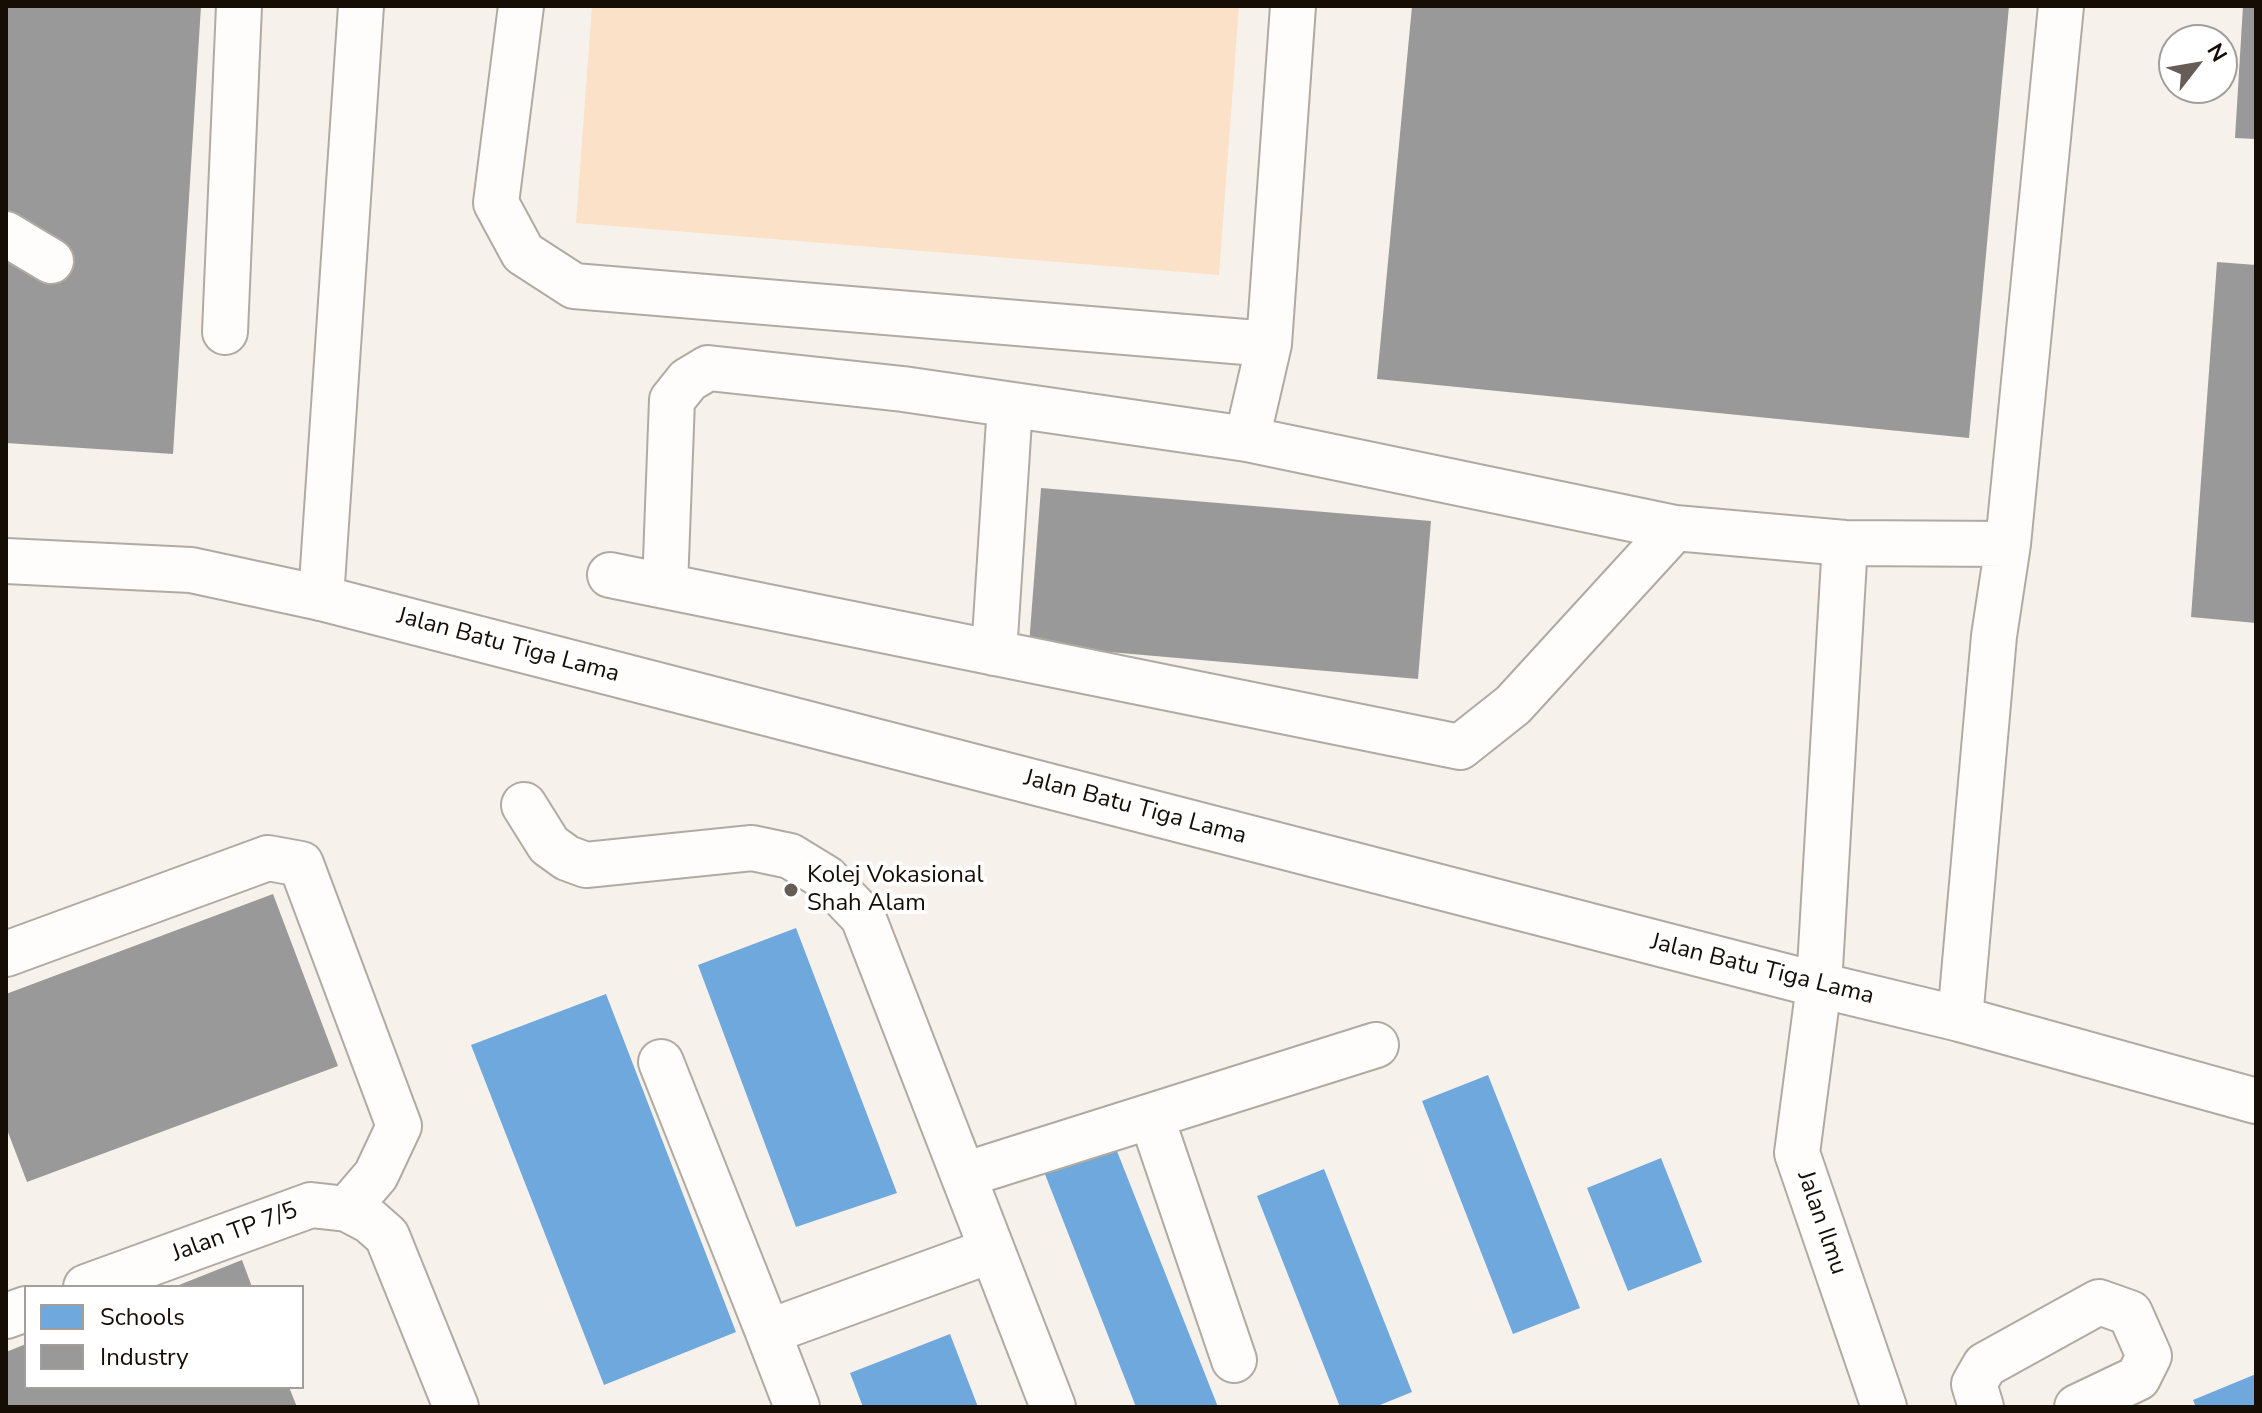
<!DOCTYPE html>
<html>
<head>
<meta charset="utf-8">
<style>
	body { margin:0 }
	#map { position:relative; width:2262px; height:1413px; overflow:hidden; background:#f7f1eb; font-family:"Nunito Sans",sans-serif }
	canvas { display:block }
	.frame { position:absolute; inset:0; border:8px solid #160d05; pointer-events:none }
	.legend { position:absolute; left:24px; top:1285px; width:280px; height:104px; box-sizing:border-box; background:#fff; border:2px solid #a29e9b; margin:0; padding:10px 14px; list-style:none; font-size:24px; color:#160d05 }
	.legend li { display:flex; align-items:center; gap:16px; height:40px }
	.legend b { width:40px; border:2px solid #a29e9b }
	.north { position:absolute; left:2158px; top:24px; width:80px; height:80px; box-sizing:border-box; background:#fff; border:2px solid #a29e9b; border-radius:50%; rotate:59deg; font-size:22px; font-weight:700; line-height:32px; text-align:center; color:#160d05 }
	.north::after { content:''; display:block; margin:auto; width:28px; height:36px; background:#655d56; clip-path:polygon(50% 0,100% 100%,50% 72%,0 100%) }
</style>
</head>
<body>
<div id="map">
<canvas width="2262" height="1413"></canvas>
<div class="frame"></div>
<ul class="legend">
<li><b style="height:22px;background:#6fa8dc"></b>Schools</li>
<li><b style="height:22px;background:#999"></b>Industry</li>
</ul>
<div class="north">N</div>
</div>
<script>
const ctx = document.querySelector('canvas').getContext('2d');
ctx.lineJoin = 'round';
function fillPath(path, color) {
  ctx.fillStyle = color;
  ctx.fill(path, 'evenodd');
}
function toPath(rows) {
  const path = new Path2D();
  for (const r of rows) {
    path.moveTo(r[0], r[1]);
    for (let i = 2; i < r.length; i += 2) path.lineTo(r[i], r[i + 1]);
  }
  return path;
}
function strokePath(path, color, width, dash) {
  ctx.strokeStyle = color;
  ctx.lineWidth = width;
  ctx.lineCap = dash ? 'butt' : 'round';
  ctx.setLineDash(dash || []);
  ctx.stroke(path);
}
function drawText(font, color, halo, rows, align = 'center') {
  ctx.font = font + ' "Nunito Sans",sans-serif';
  ctx.lineWidth = 8;
  ctx.setLineDash([]);
  ctx.textBaseline = 'middle';
  ctx.strokeStyle = halo;
  ctx.fillStyle = color;
  for (const [text, x, y, turn = 0] of rows) {
    ctx.save();
    ctx.translate(x, y);
    ctx.rotate((+turn || 0) * Math.PI / 180);
    ctx.textAlign = isNaN(turn) ? turn : align;
    if (halo) ctx.strokeText(text, 0, 0);
    ctx.fillText(text, 0, 0);
    ctx.restore();
  }
}
const green = toPath([
	[592,6,1239,6,1219,275,576,223]
]);
const schools = toPath([
	[796,928,897,1193,796,1227,698,965],
	[606,994,736,1332,604,1385,471,1045],
	[1488,1075,1580,1308,1513,1334,1422,1101],
	[1111,1136,1218,1407,1136,1407,1041,1164],
	[1661,1158,1702,1262,1628,1291,1587,1188],
	[1324,1169,1412,1392,1375,1407,1340,1407,1257,1196],
	[950,1334,978,1407,863,1407,850,1373],
	[2256,1374,2256,1407,2196,1407,2193,1400]
]);
const industry = toPath([
	[6,6,201,6,173,454,6,443],
	[1412,6,2009,6,1969,438,1377,379],
	[2243,6,2256,6,2256,139,2235,138],
	[2217,262,2256,265,2256,623,2191,617],
	[1041,488,1431,521,1418,679,1029,645],
	[273,894,338,1066,27,1182,6,1127,6,994],
	[242,1260,252,1287,174,1287],
	[26,1344,26,1387,289,1387,297,1407,6,1407,6,1352]
]);
const minor = toPath([
	[521,6,496,203,523,253,574,286,1269,344],
	[6,234,51,261],
	[225,332,239,6],
	[1247,439,1269,344,1293,6],
	[1845,543,1819,985,1797,1153,1884,1407],
	[610,575,1460,747,1513,705,1675,528],
	[665,586,672,400,688,380,708,368,903,389,1247,439,1675,528,1845,543,2008,544],
	[321,598,361,6],
	[994,653,1010,405],
	[524,805,549,845,567,858,586,865,752,848,790,856,826,878,863,917,1053,1407],
	[6,954,268,858,301,864,399,1126,376,1175,347,1209],
	[1960,1019,1994,636,2008,544,2061,6],
	[661,1062,768,1332,992,1250],
	[1151,1116,1234,1360],
	[964,1175,1376,1045],
	[86,1287,311,1205,347,1209,370,1221,387,1236,456,1407],
	[6,1316,26,1309],
	[768,1332,797,1407],
	[1981,1407,1974,1384,1985,1365,2099,1302,2130,1313,2149,1356,2138,1378,2077,1407]
]);
const major = toPath([
	[6,561,191,570,321,598,1819,985,1960,1019,2256,1101]
]);
const markers = [
	[791,890,8,"#655d56"]
];
const streetNames = [
	["Jalan Batu Tiga Lama",508,646,15],
	["Jalan Batu Tiga Lama",1135,808,15],
	["Jalan Batu Tiga Lama",1762,970,14],
	["Jalan Ilmu",1821,1223,71],
	["Jalan TP 7/5",235,1233,-20]
];
const poiNames = [
	["Kolej Vokasional",807,876],
	["Shah Alam",807,904]
];
fillPath(green, '#fae1c7');
fillPath(schools, '#6fa8dc');
fillPath(industry, '#999');
strokePath(minor, '#b1aaa2', 48);
strokePath(major, '#b1aaa2', 48);
strokePath(minor, '#fefdfc', 44);
strokePath(major, '#fefdfc', 44);
for (const [x, y, r, color] of markers) {
  const dot = new Path2D();
  dot.arc(x, y, r, 0, 2 * Math.PI);
  ctx.fillStyle = color;
  ctx.fill(dot);
  strokePath(dot, '#fff', 3);
}
drawText('24px', '#160d05', '#fff', streetNames);
drawText('24px', '#160d05', '#fff', poiNames, 'left');
</script>
</body>
</html>
